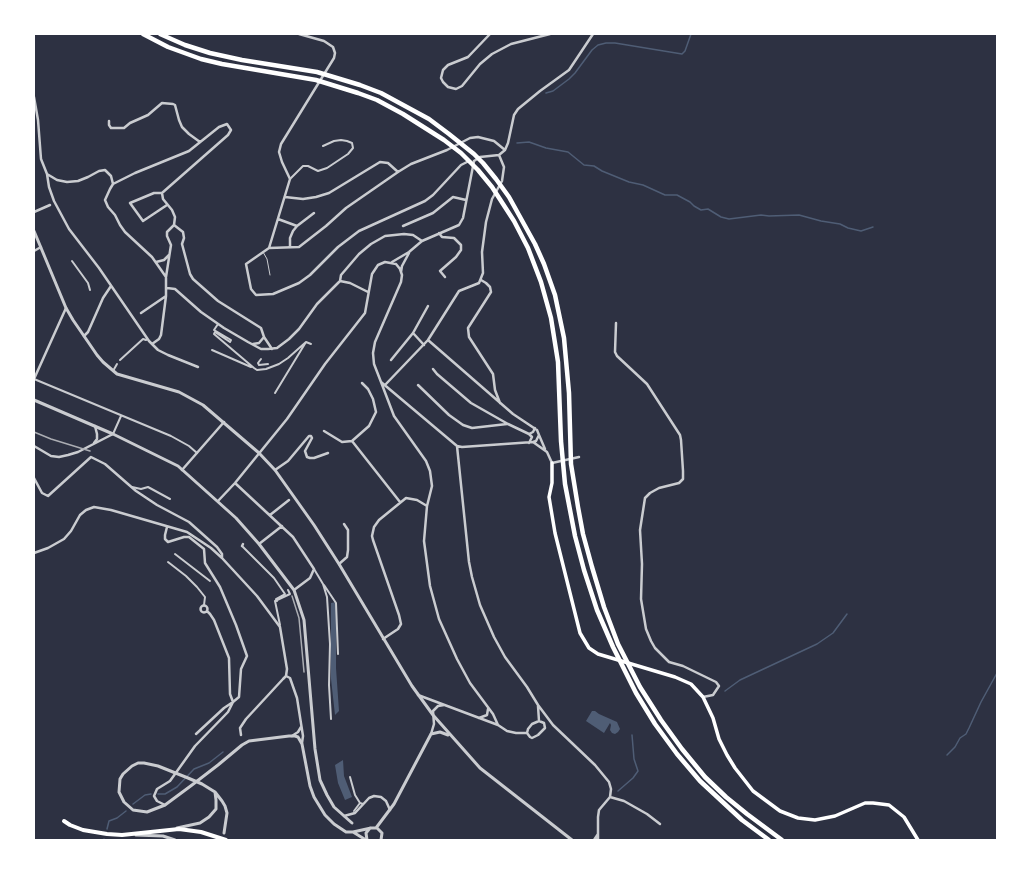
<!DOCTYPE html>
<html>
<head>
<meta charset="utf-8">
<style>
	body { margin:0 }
	#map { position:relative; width:1031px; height:874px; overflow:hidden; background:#2d3142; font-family:"Noto Sans",sans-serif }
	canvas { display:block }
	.frame { position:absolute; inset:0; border:35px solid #fff; pointer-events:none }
</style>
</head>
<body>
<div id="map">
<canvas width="1031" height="874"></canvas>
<div class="frame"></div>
</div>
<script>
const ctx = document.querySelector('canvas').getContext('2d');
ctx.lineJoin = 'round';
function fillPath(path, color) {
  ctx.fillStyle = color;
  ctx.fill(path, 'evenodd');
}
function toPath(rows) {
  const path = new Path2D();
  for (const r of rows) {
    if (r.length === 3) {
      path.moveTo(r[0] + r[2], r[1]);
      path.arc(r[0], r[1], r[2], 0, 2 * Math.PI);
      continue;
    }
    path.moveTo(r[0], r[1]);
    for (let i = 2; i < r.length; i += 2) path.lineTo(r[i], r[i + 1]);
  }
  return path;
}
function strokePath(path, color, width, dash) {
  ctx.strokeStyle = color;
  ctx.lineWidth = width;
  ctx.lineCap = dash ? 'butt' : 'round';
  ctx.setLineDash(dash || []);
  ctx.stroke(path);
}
const water = toPath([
	[336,602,336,668,339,711,335,715,331,679,331,603],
	[592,711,595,711,599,714,617,722,620,729,618,732,615,734,612,733,610,730,611,725,610,723,604,733,586,721],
	[343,760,344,776,352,797,345,800,338,783,335,765]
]);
const stream = toPath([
	[546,93,553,91,569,79,575,73,592,50,598,45,606,43,615,43,682,54,685,51,691,34],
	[517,143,529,142,546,148,568,152,584,165,594,166,602,171,629,182,643,185,665,195,677,195,690,202,694,206,701,210,708,209,721,217,729,219,761,215,769,216,799,215,821,221,840,224,848,228,861,231,873,227],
	[725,691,740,680,817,644,833,633,847,614],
	[947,755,955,747,960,738,966,734,969,728,981,702,997,673],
	[618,791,633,778,638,771,634,759,632,735],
	[158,794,165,794,177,787,194,769,209,763,223,752],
	[133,804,145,795,151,794],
	[107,829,109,821,117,818,126,811],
	[104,840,104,839]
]);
const service = toPath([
	[263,252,267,259,270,275]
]);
const pedestrian = toPath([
	[290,179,303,166,308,166,318,171,327,168,348,154,353,148,352,143,347,141,341,140,334,141,323,146],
	[72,261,88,283,90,290],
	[218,324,214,330,231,340,230,342,215,332,214,334,254,368,257,370,266,369,279,364,288,358,306,342,275,393],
	[306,342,311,344],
	[212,350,251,367],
	[261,359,258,363,259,365,268,364],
	[120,360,143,339,146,340,147,339],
	[113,371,117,364],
	[34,379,171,436,189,446,197,453],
	[113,434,121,416],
	[132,487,141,489,148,487,170,499],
	[242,546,274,578,285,594,276,599,277,601],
	[175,554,210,581],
	[168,562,186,576,197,587,205,597,204,605],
	[314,569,323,584,327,597,330,644,329,685,331,719],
	[324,585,336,603,338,654],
	[280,625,275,601,290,594,288,590],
	[350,777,355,795,360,803,363,804],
	[354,811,360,803]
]);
const minor = toPath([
	[490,34,468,57,448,65,443,70,441,78,443,82,448,87,456,89,462,86,480,64,492,54,511,44,550,34],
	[34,97,38,120,41,159,47,174,57,180,67,182,78,181,88,177,99,171,105,170,111,176,113,184],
	[109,121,109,125,111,128,124,128,130,123,148,115,162,103,173,104,175,105,179,120,182,127,189,134,200,142],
	[47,174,49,187,54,201,69,229,99,268,149,341,158,350,168,355,198,367],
	[162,193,163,199,172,210,175,217,174,225],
	[285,197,303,199,316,197,329,193,380,162,388,163,398,172],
	[34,212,50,205],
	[278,219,297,226],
	[174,225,183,232,184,238,182,244,190,274,193,279,218,301,261,328,264,337,259,343,253,344],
	[403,226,433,213,453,197,466,200],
	[439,233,442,237,454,238,461,245,461,250,456,257,440,271,445,277],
	[290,247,290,238,293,231,297,226,314,213],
	[269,248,246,264,251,289,256,295,273,294,299,283,310,275,338,247,359,231,425,201,433,195,461,165,469,161],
	[269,248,299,247,326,226,346,208,398,172,411,164,447,150,470,138,478,137,494,141,505,150],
	[269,248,290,179,282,162,279,152,281,144,334,58,335,53,333,47,324,41,299,34],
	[34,251,41,247],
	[156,262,164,260,169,255],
	[392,262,409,252,422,241,459,225,463,218,474,161,480,157,499,155,505,150,508,143,514,115,518,109,540,91,569,70,593,34],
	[401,272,402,266,409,253],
	[166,277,152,257,125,232,120,225,115,215,108,207,105,200,110,189,113,184,135,173,189,151,219,127,227,124,231,130,228,135,162,193,154,193,130,203,143,221,167,205],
	[481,280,486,283,490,287,491,292,468,328,469,337,493,374,495,390,500,403],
	[340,281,341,275,359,254,371,244,385,236,404,234,413,235,422,241],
	[167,288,175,289,201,312,224,328,248,342,261,349,268,349,277,348,289,339,299,329,317,304,340,281,350,283,368,292],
	[141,313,166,296],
	[616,323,615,352,617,356,647,384,680,435,681,440,683,471,683,479,679,483,659,488,650,493,645,498,640,530,642,564,641,599,646,629,651,641,655,648,669,662,683,666,716,682,719,686,713,695,703,697],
	[413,333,428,306],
	[84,336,88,332,103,298,111,286],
	[264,337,272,349],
	[428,340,513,414,537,430,539,435,536,441,533,442],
	[152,344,159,339,161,335,166,296,166,277,171,245,167,236,167,232,174,225],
	[391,360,413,333,424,345],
	[433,369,437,374,471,403,508,424,529,434],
	[34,379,66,308],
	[381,382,394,416,426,461,430,471,432,486,427,506,424,541,430,586,439,619,457,659,470,683,493,714,498,725],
	[385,385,428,340,459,291,479,283,483,273,482,252,486,222,492,199,502,181,504,167,499,155],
	[418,385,449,415,463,425,472,428,507,424],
	[324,431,342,442,352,441,400,502],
	[529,434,533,432,535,428],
	[539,435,545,449],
	[352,441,369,426,376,412,373,399,368,389,362,383],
	[94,443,97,439,97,434,95,426],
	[529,443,532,437,529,434],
	[34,446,51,456,59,457,68,455,78,452,113,434],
	[457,446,469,562,472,577,480,605,494,637,505,657,527,687,538,705,553,725,595,765,609,782,611,789,610,797,599,810,598,817,598,840],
	[182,470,224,422],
	[275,470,288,461,309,436,311,436,312,438,305,451,307,457,310,458,314,458,328,453],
	[34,478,42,493,48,496,91,457,105,464,136,491,157,505,189,522,217,547,222,554,222,558],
	[235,483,293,537,314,569,310,578,294,590],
	[218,501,235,483,287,419,325,364,365,313,372,274,378,265,385,262,396,264,400,269,402,275,401,282,375,342,373,353,374,364,381,382,457,446,462,447,533,442,547,452,552,463,579,457],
	[270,515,289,500],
	[259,544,282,526],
	[242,546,243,544],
	[34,553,48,548,64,539,71,531,80,515,86,510,94,507,111,510,187,532,211,548,222,558,257,596,280,627,287,669,286,676],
	[339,564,347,557,348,550,348,530,344,524],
	[204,609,3.5],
	[383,639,398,629,401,624,399,615,373,540,372,536,374,527,379,520,406,498,417,500,427,506],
	[286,676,290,678,297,698,303,736,302,743],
	[418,695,498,725,507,731,516,733,527,733],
	[538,706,539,721],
	[479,718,487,715,488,709],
	[539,721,544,723,545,728,538,735,532,738,530,737,527,733,528,729,532,724,539,721],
	[196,734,224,708,233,702,230,694,229,658,214,620,210,614,207,611],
	[431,734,434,724,433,711,438,706,444,705],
	[241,735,240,728,246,719,283,679,286,676],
	[292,736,298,732,301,727],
	[610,797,624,801,647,814,660,824],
	[165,805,157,801,154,796,157,789,170,781,195,746,228,712,233,702,239,697,241,669,247,656,236,625,220,587,205,563,204,549,189,537,184,537,168,542,165,539,165,535,167,527],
	[344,816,355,813,369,798,374,796,381,797,386,801,390,810],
	[594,840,598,834]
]);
const tertiary = toPath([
	[34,231,66,308,73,320,97,355,103,362,117,374,179,392,203,405,259,453,275,470,314,525,339,564,412,686,433,715,480,768,572,840],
	[34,400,113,434,178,466,236,518,259,544,294,590,304,620,315,749,320,780,327,795,334,807,352,823],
	[177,828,200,823,209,817,216,809,216,800,215,792],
	[376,828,394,804,431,734,440,732,448,735],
	[353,832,366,840],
	[224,833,227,813,225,806,222,801,215,792,202,784,188,778,158,766,144,763,138,763,132,766,123,774,120,779,119,792,124,802,133,810,147,812,165,805,192,785,218,765,242,745,249,741,289,736,295,736,298,737,302,744,310,786,314,797,325,815,334,824,346,832,353,832,371,828,377,828,382,833,381,840],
	[136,835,163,836,175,840],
	[367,840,366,833,370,828]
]);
const secondary = toPath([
	[552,463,552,483,549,497,555,533,580,633,589,648,598,654,675,677,691,684,703,697,713,718,719,739,727,755,735,768,753,791,780,811,798,818,815,820,835,816,865,803,873,803,889,805,904,817,918,840]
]);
const trunk = toPath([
	[64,821,70,825,83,830,107,834,122,835,179,829,201,832,226,840]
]);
const motorway = toPath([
	[143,34,168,47,201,59,222,64,316,80,358,93,377,100,403,114,444,140,461,153,478,170,492,187,514,221,528,248,541,282,551,318,558,362,561,441,565,484,575,536,584,570,597,610,613,647,636,693,655,724,677,754,700,781,742,820,769,840],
	[160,34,185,45,210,53,242,60,317,72,360,85,381,93,429,119,449,134,474,154,483,163,496,179,509,197,535,244,544,264,555,295,564,338,569,393,571,464,578,507,583,534,592,567,604,607,618,644,640,687,661,720,682,749,705,777,726,797,747,814,782,840]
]);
const rail = toPath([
	[34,432,51,439,90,451],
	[292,596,299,618,304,672]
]);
fillPath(water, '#4f5d75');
strokePath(stream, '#4f5d75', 1.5);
strokePath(service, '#caccd0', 1);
strokePath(pedestrian, '#caccd0', 2);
strokePath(minor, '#caccd0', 2.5);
strokePath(tertiary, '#caccd0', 3);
strokePath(secondary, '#fff', 3.5);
strokePath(trunk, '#fff', 4);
strokePath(motorway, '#fff', 4.5);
strokePath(rail, '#abadb3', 1.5);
</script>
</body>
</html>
